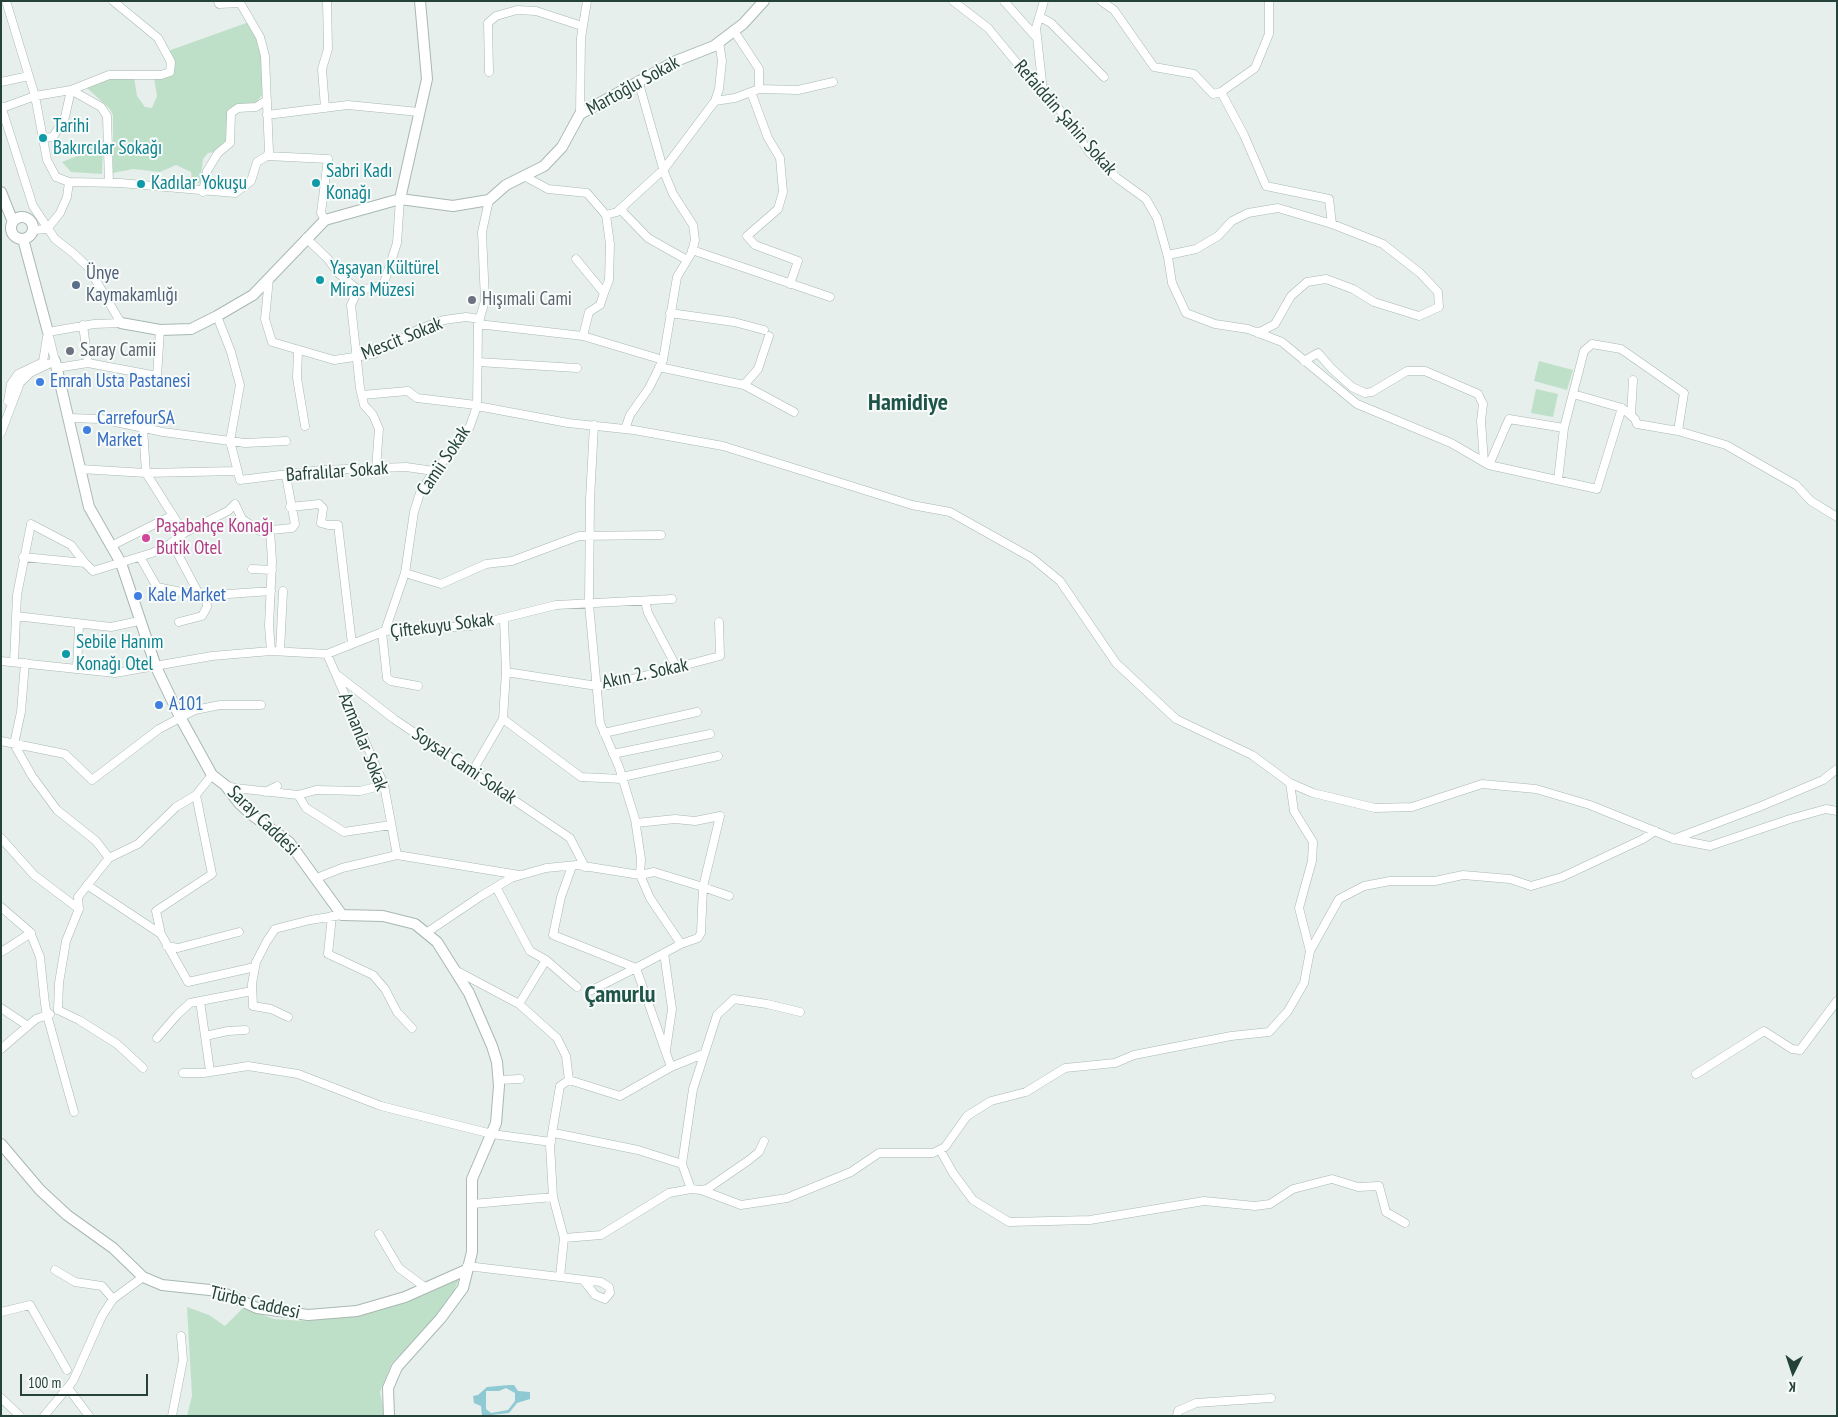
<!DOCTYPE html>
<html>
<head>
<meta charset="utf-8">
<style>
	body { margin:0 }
	#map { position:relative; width:1838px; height:1417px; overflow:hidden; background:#e6efeb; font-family:"PT Sans Narrow",sans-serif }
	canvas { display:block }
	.frame { position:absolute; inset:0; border:2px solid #24423a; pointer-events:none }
	.north { position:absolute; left:1768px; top:1347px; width:50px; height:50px; -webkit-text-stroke:4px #f7fbf9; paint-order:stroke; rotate:184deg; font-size:14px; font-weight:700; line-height:20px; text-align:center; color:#24423a }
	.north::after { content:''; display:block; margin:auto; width:18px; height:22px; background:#24423a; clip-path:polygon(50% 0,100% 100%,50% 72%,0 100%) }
	.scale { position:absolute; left:20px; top:1374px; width:128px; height:22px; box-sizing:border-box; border:2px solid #24423a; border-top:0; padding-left:6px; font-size:15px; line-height:18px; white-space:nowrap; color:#24423a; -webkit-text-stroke:4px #f7fbf9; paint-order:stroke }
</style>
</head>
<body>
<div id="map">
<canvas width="1838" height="1417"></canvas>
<div class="frame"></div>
<div class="north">K</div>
<div class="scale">100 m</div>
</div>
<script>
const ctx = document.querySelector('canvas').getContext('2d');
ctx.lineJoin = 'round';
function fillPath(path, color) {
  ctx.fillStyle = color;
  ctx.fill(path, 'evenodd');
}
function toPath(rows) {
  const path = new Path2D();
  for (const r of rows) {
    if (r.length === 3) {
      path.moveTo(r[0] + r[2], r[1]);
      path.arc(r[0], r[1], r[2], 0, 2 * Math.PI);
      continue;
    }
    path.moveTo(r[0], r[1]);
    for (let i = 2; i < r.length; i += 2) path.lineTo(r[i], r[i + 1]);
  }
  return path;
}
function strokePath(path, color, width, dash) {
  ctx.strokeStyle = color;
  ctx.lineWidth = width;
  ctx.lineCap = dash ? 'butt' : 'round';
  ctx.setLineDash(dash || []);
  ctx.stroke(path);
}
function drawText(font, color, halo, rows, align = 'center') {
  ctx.font = font + ' "PT Sans Narrow",sans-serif';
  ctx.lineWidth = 4;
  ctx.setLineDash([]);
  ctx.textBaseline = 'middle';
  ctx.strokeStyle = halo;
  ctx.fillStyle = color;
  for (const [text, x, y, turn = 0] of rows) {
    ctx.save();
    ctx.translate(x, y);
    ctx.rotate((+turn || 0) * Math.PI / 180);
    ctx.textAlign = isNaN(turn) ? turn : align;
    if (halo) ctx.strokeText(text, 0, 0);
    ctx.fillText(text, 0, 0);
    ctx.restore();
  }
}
const green = toPath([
	[249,22,258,38,263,61,263,94,254,105,228,109,228,142,216,152,208,153,203,159,200,183,192,182,191,172,176,165,160,172,133,169,113,173,113,115,110,109,87,88,108,78,134,77,137,96,145,107,152,108,157,96,154,78,171,76,174,66,168,51],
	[75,143,103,143,102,174,71,172,62,162,80,155],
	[1539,361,1573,370,1567,390,1534,381],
	[1536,389,1558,394,1553,417,1531,413],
	[459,1279,454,1291,427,1328,392,1363,380,1392,385,1416,187,1416,192,1396,187,1307,209,1315,225,1326,243,1308,274,1319,306,1321,359,1315,407,1301]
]);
const water = toPath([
	[509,1385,514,1385,518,1391,530,1392,530,1399,517,1403,509,1413,482,1416,481,1406,474,1403,473,1396,478,1395,487,1387],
	[506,1388,515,1393,515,1401,508,1410,491,1413,486,1409,486,1391,499,1391]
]);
const minor = toPath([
	[6,1,35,96,47,160,56,177,69,182,120,183,235,193,251,181,257,162,267,156,269,152,265,56,260,37,239,1],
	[218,1,219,4,240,3],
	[953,1,988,28,1021,68,1059,109,1090,153,1117,178,1146,199,1157,218,1168,257,1172,283,1186,313,1215,324,1248,329,1282,342,1357,404,1451,443,1489,465,1597,489,1622,408,1573,394],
	[1004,1,1036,37],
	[1101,1,1114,10,1154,67,1194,74,1213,94,1221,92,1255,68,1269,34,1269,1],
	[1040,17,1051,23,1104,77],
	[734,31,759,69,759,89],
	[489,72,488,23,496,16,517,10,536,11,582,26],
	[1,82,29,76],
	[1043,91,1036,28,1044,1],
	[751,92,768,138,780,158,783,192,778,209,747,236,755,245,798,261,790,284],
	[1221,92,1244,135,1266,186,1329,199,1332,224],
	[715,101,735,98,759,89,798,90,833,82],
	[1,106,33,206,55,239,73,253,88,267,121,323,94,324,48,332,55,361,30,373,20,383,1,433],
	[2,108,35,96,71,90,109,75,161,75,170,72,171,62,158,38,113,1],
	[325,108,322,69,328,49,327,1],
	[580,114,581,38,587,1],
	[267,115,348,105,419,112],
	[43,138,53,137,65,117,71,90,101,107,107,116,109,183],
	[267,156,328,159,321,213,325,220],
	[524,176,548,189,587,193,606,215,617,212,664,169,715,101,719,89,722,61,719,42],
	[203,192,207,171,218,153,230,143,231,113,238,108,256,107,267,100],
	[620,209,648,238,687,260],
	[33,230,47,229,60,213,67,197,69,182],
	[306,238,328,259,337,272,358,290],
	[692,250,830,297],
	[1168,255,1196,249,1218,236,1232,221,1248,213,1278,208,1332,224,1383,244,1420,273,1438,292,1439,307,1419,316,1374,302,1353,289,1326,279,1307,282,1291,296,1275,324,1258,333],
	[576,259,604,293,609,280,610,244,606,215],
	[269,278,265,319,272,342,334,360,374,354,419,329,444,320,466,317,480,319],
	[670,313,734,322,764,330],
	[217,316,231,352,240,385,230,441,240,480,321,470,406,467,434,471],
	[478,324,583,336,663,360],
	[583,336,589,312,600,305,604,293],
	[298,350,297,378,305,426],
	[1304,361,1318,353,1332,369,1352,387,1365,393,1372,392,1407,371,1425,371,1478,394,1483,404,1481,421,1484,462],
	[478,362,577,368],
	[88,363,157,376,160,330],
	[659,367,744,385,794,412],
	[56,368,88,363,83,325],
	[744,385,758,369,769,336],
	[362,395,408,391,417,398,476,405],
	[8,401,11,384,18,374,43,362,47,337],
	[477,406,568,423,634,430,723,446,912,505,950,512,1032,558,1060,581,1116,663,1176,719,1252,755,1290,783,1313,793,1375,808,1412,807,1482,784,1536,789,1590,805,1674,839,1710,846,1790,819,1826,809,1837,811],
	[1631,415,1633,380],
	[68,418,101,419,163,432,245,443,286,441],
	[594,425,590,499,589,604,600,723,619,767,635,819,641,859,640,875,650,898,681,944],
	[143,428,146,473,184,533],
	[625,429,630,415,649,388,663,360,677,277,692,252,695,240,693,225,673,194,664,172,638,80],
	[1678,431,1726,445,1796,485,1811,501,1837,517],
	[1489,465,1509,419,1564,428,1584,351,1592,344,1621,349,1684,393,1678,431,1637,424,1635,419,1622,408],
	[80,469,146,473,236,471],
	[376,469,379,429,373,415,364,405,360,388,351,305,358,290,383,286,397,243,400,199],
	[1558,480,1564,428],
	[290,507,319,504,323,508,321,523,328,525,338,525,352,644],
	[270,530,272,561,269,626,271,651],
	[172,543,200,596],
	[111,546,173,515],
	[23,557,85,563,93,571,152,553,170,544,184,533,228,511,235,504,242,519,260,531,292,528,295,524,286,476],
	[140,557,157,587,200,596,271,591],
	[252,569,272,570],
	[405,573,441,584,486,564,512,561,579,536,661,535],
	[645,601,648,613,677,668],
	[16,616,111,627,139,621],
	[179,622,202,616,207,607,206,595],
	[385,631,405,573,414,512,420,493,434,471,456,448,470,426,477,406,478,324,485,301,482,232,489,200],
	[382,632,387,678,391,681,418,686],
	[280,651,283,591],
	[327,654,384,785,397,855,519,875],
	[1,661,115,673,212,656,271,651,327,654,385,631,471,626,556,605,672,599],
	[14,662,17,595,31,524,71,545,85,563],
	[25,663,21,712,14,744,32,776,57,810,96,841,109,858],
	[77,668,79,625],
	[506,672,597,686,609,685,720,656,719,622],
	[336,674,394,719,570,838,585,867],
	[503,719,581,777,622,779],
	[604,733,697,712],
	[1,741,65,754,92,780,159,729,195,710,220,705,261,705],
	[613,754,710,734],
	[472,772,503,719,506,672,504,619],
	[622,777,718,756],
	[225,785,235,788,298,795,316,790,360,791,384,785],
	[265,792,277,786],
	[196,795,212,874,156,911,161,934,188,982,255,967],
	[298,795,306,808,344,832,391,825],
	[1,838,34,875,79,909],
	[1674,839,1759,807,1823,780,1837,769],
	[572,866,561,897,553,935,636,968],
	[317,878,342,868,397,855],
	[87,885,161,934],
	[496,887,530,951,546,960,519,1004],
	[1,907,30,932,40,957,45,1004,47,1015,50,1014],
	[332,916,328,954,373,975,385,989,397,1012,412,1028],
	[426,933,481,896,511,878,546,868,577,865,640,875,654,872,703,887,720,816,695,821,675,819,636,823],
	[167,946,178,948,239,932],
	[1310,951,1339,899,1364,886,1390,881,1435,881,1463,875,1510,879,1531,886,1562,877,1643,839,1655,831],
	[1,952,31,933],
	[664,953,672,1009,666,1050],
	[546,960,577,987],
	[455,970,519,1004,557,1038,566,1056,569,1080,620,1096,671,1067],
	[592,990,636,968],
	[1,1008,28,1026],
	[58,1010,59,983,66,941,79,909,78,897,109,858,138,844,176,807,196,795,212,775],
	[58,1010,79,1020,117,1044,143,1068],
	[288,1017,271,1009,253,1006,252,984,256,962,267,941,275,929,310,920,342,915],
	[205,1036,228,1031,245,1030],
	[157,1038,177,1015,190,1003,200,1001],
	[1,1049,36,1019,47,1015,74,1112],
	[703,1054,671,1067,636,968,681,944,698,938,701,933,703,887,729,896],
	[210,1071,200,1001,252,991],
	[183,1073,204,1073,248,1066,298,1074,381,1106,492,1134,551,1142],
	[1696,1074,1764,1031,1792,1049,1800,1050,1837,1001],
	[498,1080,520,1079],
	[554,1133,638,1150,682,1164],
	[940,1150,953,1173,973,1200,1009,1222,1090,1220,1204,1201,1255,1206,1270,1204,1293,1189,1332,1179,1358,1187,1379,1186,1386,1212,1405,1223],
	[691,1189,701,1190,741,1205,787,1198,851,1172,879,1153,933,1153,945,1147,967,1116,991,1101,1026,1092,1065,1068,1115,1063,1134,1055,1231,1036,1269,1032,1288,1011,1304,983,1310,951,1299,908,1312,861,1313,842,1294,811,1290,783],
	[701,1190,707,1189,749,1160,759,1152,764,1141],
	[553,1197,550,1145,560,1086,569,1080],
	[379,1234,399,1268,426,1288],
	[564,1238,601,1235,669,1193,691,1189,682,1164,693,1089,717,1015,734,999,767,1004,800,1012],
	[467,1266,560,1277,564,1238,553,1197,472,1204],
	[55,1270,75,1282,102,1286,113,1299],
	[560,1277,601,1282,609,1287,610,1293,605,1299,595,1295,585,1282],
	[1,1312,30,1305,67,1370],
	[68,1388,89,1416],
	[1,1398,20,1416],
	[44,1416,73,1381,102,1316,113,1299,143,1277],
	[172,1416,183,1360,181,1336],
	[1177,1416,1178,1411,1196,1403,1271,1398]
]);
const tertiary = toPath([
	[1,192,13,222],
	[400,199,427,79,420,1],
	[22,228,11],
	[23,239,48,332],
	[121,323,160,330,191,329,217,316,253,295,325,220,400,199,453,206,489,200,506,185,544,166,562,147,580,114,676,61,714,46,743,24,764,1],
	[55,361,89,507,121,563,156,667,180,717,212,775,225,785,239,803,252,815,289,842,342,915,383,916,415,924,437,942,469,993,492,1046,497,1062,499,1086,496,1123,472,1179,472,1252,463,1288,441,1318,397,1367,388,1388,389,1416],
	[1,1144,40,1190,67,1215,113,1248,143,1277,162,1285,219,1291,257,1308,308,1315,357,1311,405,1297,466,1270]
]);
const markers = [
	[43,138,5,"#0f9aa8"],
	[316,183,5,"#0f9aa8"],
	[141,184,5,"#0f9aa8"],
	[320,280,5,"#0f9aa8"],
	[76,285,5,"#5c6f8a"],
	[472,300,5,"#6b7280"],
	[70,351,5,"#6b7280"],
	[40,382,5,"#3f7fe0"],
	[87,430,5,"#3f7fe0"],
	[146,538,5,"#d1479c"],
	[138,596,5,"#3f7fe0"],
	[66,654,5,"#0f9aa8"],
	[159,705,5,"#3f7fe0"]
];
const streetNames = [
	["Martoğlu Sokak",633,86,-29],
	["Refaiddin Şahin Sokak",1065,118,49],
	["Mescit Sokak",402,339,-22],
	["Camii Sokak",444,461,-56],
	["Bafralılar Sokak",337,472,-4],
	["Çiftekuyu Sokak",442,626,-7],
	["Akın 2. Sokak",645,674,-12],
	["Azmanlar Sokak",363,742,68],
	["Soysal Cami Sokak",464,766,34],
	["Saray Caddesi",263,821,44],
	["Türbe Caddesi",255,1303,13]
];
const cultureNames = [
	["Tarihi",53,127],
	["Bakırcılar Sokağı",53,149],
	["Sabri Kadı",326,172],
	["Konağı",326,194],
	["Kadılar Yokuşu",151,184],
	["Yaşayan Kültürel",330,269],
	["Miras Müzesi",330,291],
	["Sebile Hanım",76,643],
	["Konağı Otel",76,665]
];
const serviceNames = [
	["Ünye",86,274],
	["Kaymakamlığı",86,296]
];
const worshipNames = [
	["Hışımali Cami",482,300],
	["Saray Camii",80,351]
];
const shopNames = [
	["Emrah Usta Pastanesi",50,382],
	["CarrefourSA",97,419],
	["Market",97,441],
	["Kale Market",148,596],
	["A101",169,705]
];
const hotelNames = [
	["Paşabahçe Konağı",156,527],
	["Butik Otel",156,549]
];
const districtNames = [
	["Hamidiye",908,403],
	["Çamurlu",620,995]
];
fillPath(green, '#bfe0c8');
fillPath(water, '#8ec9d4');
strokePath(minor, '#a8b8b2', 9);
strokePath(tertiary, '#a8b8b2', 12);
strokePath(minor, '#fff', 8);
strokePath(tertiary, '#fff', 10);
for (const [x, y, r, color] of markers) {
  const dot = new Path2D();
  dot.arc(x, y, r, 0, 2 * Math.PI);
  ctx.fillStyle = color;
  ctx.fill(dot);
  strokePath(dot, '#f7fbf9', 2);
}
drawText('19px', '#24423a', '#f7fbf9', streetNames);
drawText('19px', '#0d838f', '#f7fbf9', cultureNames, 'left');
drawText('19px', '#4e5e75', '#f7fbf9', serviceNames, 'left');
drawText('19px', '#5b616d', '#f7fbf9', worshipNames, 'left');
drawText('19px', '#366cbe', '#f7fbf9', shopNames, 'left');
drawText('19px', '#b23c85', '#f7fbf9', hotelNames, 'left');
drawText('bold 24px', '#1f5548', '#f7fbf9', districtNames);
</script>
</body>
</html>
